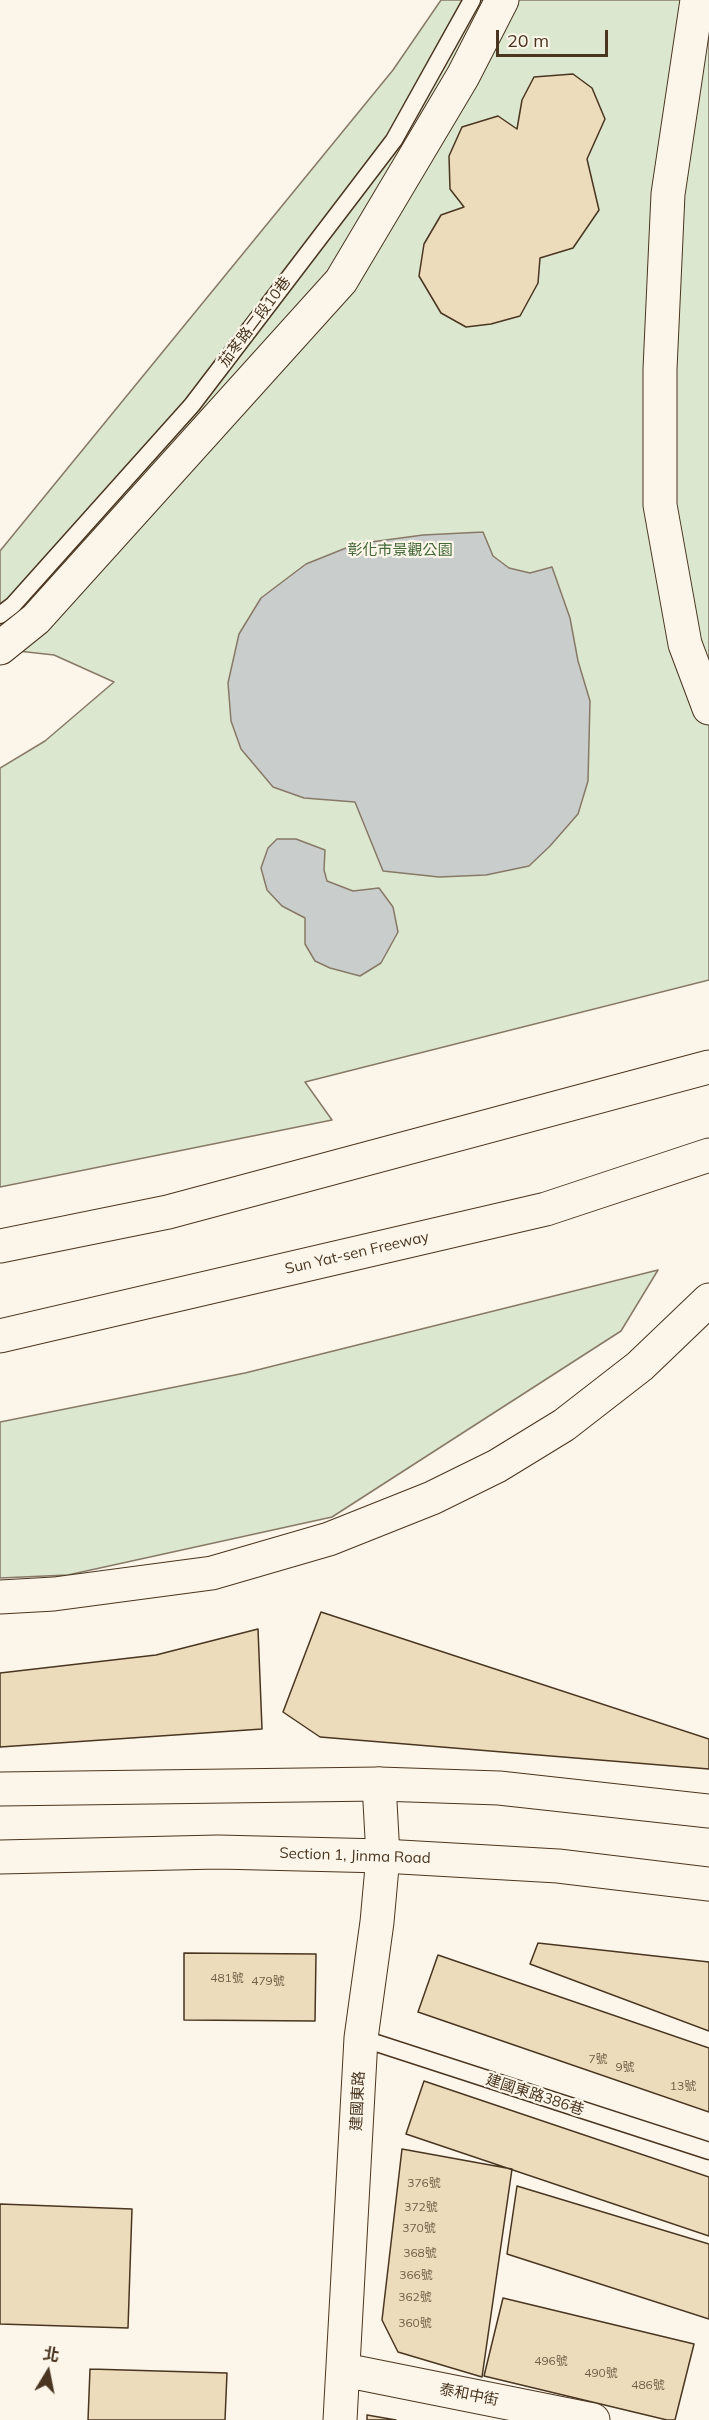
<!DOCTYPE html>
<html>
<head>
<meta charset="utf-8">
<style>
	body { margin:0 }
	#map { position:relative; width:709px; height:2420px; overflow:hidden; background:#fbf6e9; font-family:Mulish,"Noto Sans TC",sans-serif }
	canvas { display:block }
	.north { position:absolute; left:18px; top:2342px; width:60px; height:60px; -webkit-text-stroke:4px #fbf6e9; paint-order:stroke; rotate:10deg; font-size:16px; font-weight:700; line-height:24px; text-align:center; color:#4a3520 }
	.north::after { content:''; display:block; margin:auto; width:21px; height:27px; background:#4a3520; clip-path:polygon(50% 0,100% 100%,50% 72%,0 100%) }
	.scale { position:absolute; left:496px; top:30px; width:112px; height:27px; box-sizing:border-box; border:3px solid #4a3520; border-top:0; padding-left:8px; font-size:18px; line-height:21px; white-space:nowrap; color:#4a3520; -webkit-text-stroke:4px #fbf6e9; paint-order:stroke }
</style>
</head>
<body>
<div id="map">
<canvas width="709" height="2420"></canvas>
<div class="north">北</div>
<div class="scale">20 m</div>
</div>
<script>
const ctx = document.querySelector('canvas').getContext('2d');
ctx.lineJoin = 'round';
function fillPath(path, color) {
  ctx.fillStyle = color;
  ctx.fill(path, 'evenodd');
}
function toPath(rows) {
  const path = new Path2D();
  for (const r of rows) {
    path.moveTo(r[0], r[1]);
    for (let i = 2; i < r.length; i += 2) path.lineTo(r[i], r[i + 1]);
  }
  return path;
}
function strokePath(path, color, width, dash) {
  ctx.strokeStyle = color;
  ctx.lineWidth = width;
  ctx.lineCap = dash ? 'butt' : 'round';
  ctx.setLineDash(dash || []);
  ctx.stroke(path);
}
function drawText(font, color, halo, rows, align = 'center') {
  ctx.font = font + ' Mulish,"Noto Sans TC",sans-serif';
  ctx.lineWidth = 4.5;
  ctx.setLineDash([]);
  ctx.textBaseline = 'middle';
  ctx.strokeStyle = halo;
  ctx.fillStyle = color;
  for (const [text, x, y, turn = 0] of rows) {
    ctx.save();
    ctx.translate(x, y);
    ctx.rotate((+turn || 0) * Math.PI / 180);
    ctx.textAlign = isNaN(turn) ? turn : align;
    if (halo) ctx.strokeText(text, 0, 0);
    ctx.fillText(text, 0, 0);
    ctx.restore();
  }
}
const green = toPath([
	[441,0,709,0,709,980,305,1082,332,1120,0,1187,0,768,45,741,114,682,54,655,0,649,0,551,393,70,441,0],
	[658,1270,621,1331,332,1517,68,1575,0,1578,0,1422,245,1373,658,1270]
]);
const water = toPath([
	[483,532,493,556,509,568,530,573,552,567,570,618,578,661,590,701,588,781,578,814,550,846,529,866,486,875,439,877,383,871,355,802,304,798,273,787,241,749,231,721,228,683,239,634,261,598,306,564,356,544,423,535,483,532],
	[277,839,296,839,325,850,324,870,327,881,353,891,379,888,393,907,398,932,381,963,360,976,330,968,315,961,305,944,305,918,282,906,267,890,261,868,268,848,277,839]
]);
const building = toPath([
	[573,74,592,88,605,119,587,159,599,210,573,248,540,258,538,283,520,316,491,324,466,327,441,313,419,276,424,244,441,215,464,207,450,189,449,156,462,127,498,116,517,129,522,100,534,77,573,74],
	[321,1612,709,1739,709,1769,320,1737,283,1712,321,1612],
	[258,1629,262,1729,0,1747,0,1673,156,1655,258,1629],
	[538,1943,709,1962,709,2031,530,1964,538,1943],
	[184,1953,316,1954,315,2021,184,2020,184,1953],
	[438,1955,709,2048,709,2112,418,2012,438,1955],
	[424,2081,709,2177,709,2236,406,2134,424,2081],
	[402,2149,512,2169,482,2377,398,2352,382,2320,402,2149],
	[517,2186,709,2244,709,2319,507,2254,517,2186],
	[0,2204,132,2209,128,2328,0,2324,0,2204],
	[503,2298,694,2344,675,2420,667,2420,484,2376,503,2298],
	[90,2369,227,2373,225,2420,88,2420,90,2369],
	[367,2415,396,2420,367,2420,367,2415]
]);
const service = toPath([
	[0,615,13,605,192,405,394,140,472,0],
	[361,2038,709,2151]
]);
const minor = toPath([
	[344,2370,593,2420],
	[340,2420,361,2038,377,1922,383,1856,379,1784]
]);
const primary = toPath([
	[0,1789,379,1784,499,1788,709,1811],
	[0,1857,218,1852,383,1856,558,1866,709,1884]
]);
const motorway = toPath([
	[697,0,668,194,660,369,660,505,685,644,709,708],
	[0,648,36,619,341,281,463,76,502,0],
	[0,1246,168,1212,709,1067],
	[0,1336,546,1209,709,1155],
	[0,1597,54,1594,212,1573,329,1539,432,1498,497,1466,564,1425,640,1366,709,1300]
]);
const numberNames = [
	["481號",227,1978],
	["479號",268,1981],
	["7號",598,2059],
	["9號",625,2067],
	["13號",683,2086],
	["376號",424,2183],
	["372號",421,2207],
	["370號",419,2228],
	["368號",420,2253],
	["366號",416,2275],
	["362號",415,2297],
	["360號",415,2323],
	["496號",551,2361],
	["490號",601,2373],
	["486號",648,2385]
];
const streetNames = [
	["茄苳路二段10巷",255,322,-53],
	["Sun Yat-sen Freeway",357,1253,-13],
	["Section 1, Jinma Road",355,1856,2],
	["建國東路386巷",535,2095,18],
	["建國東路",358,2101,-87],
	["泰和中街",469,2395,11]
];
const parkNames = [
	["彰化市景觀公園",400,550]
];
fillPath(green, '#dce7d0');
strokePath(green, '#887966', 1.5);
fillPath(water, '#c9cecd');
strokePath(water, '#887966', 1.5);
fillPath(building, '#ecdcbc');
strokePath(building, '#4a3520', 1.5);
strokePath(service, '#4a3520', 19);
strokePath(minor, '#4a3520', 35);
strokePath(primary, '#4a3520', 35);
strokePath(motorway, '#4a3520', 35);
strokePath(service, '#fbf6e9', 16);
strokePath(minor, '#fbf6e9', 33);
strokePath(primary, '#fbf6e9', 33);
strokePath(motorway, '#fbf6e9', 33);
drawText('12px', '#725f47', null, numberNames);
drawText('15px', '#4a3520', '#fbf6e9', streetNames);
drawText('15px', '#436837', '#fbf6e9', parkNames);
</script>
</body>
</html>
